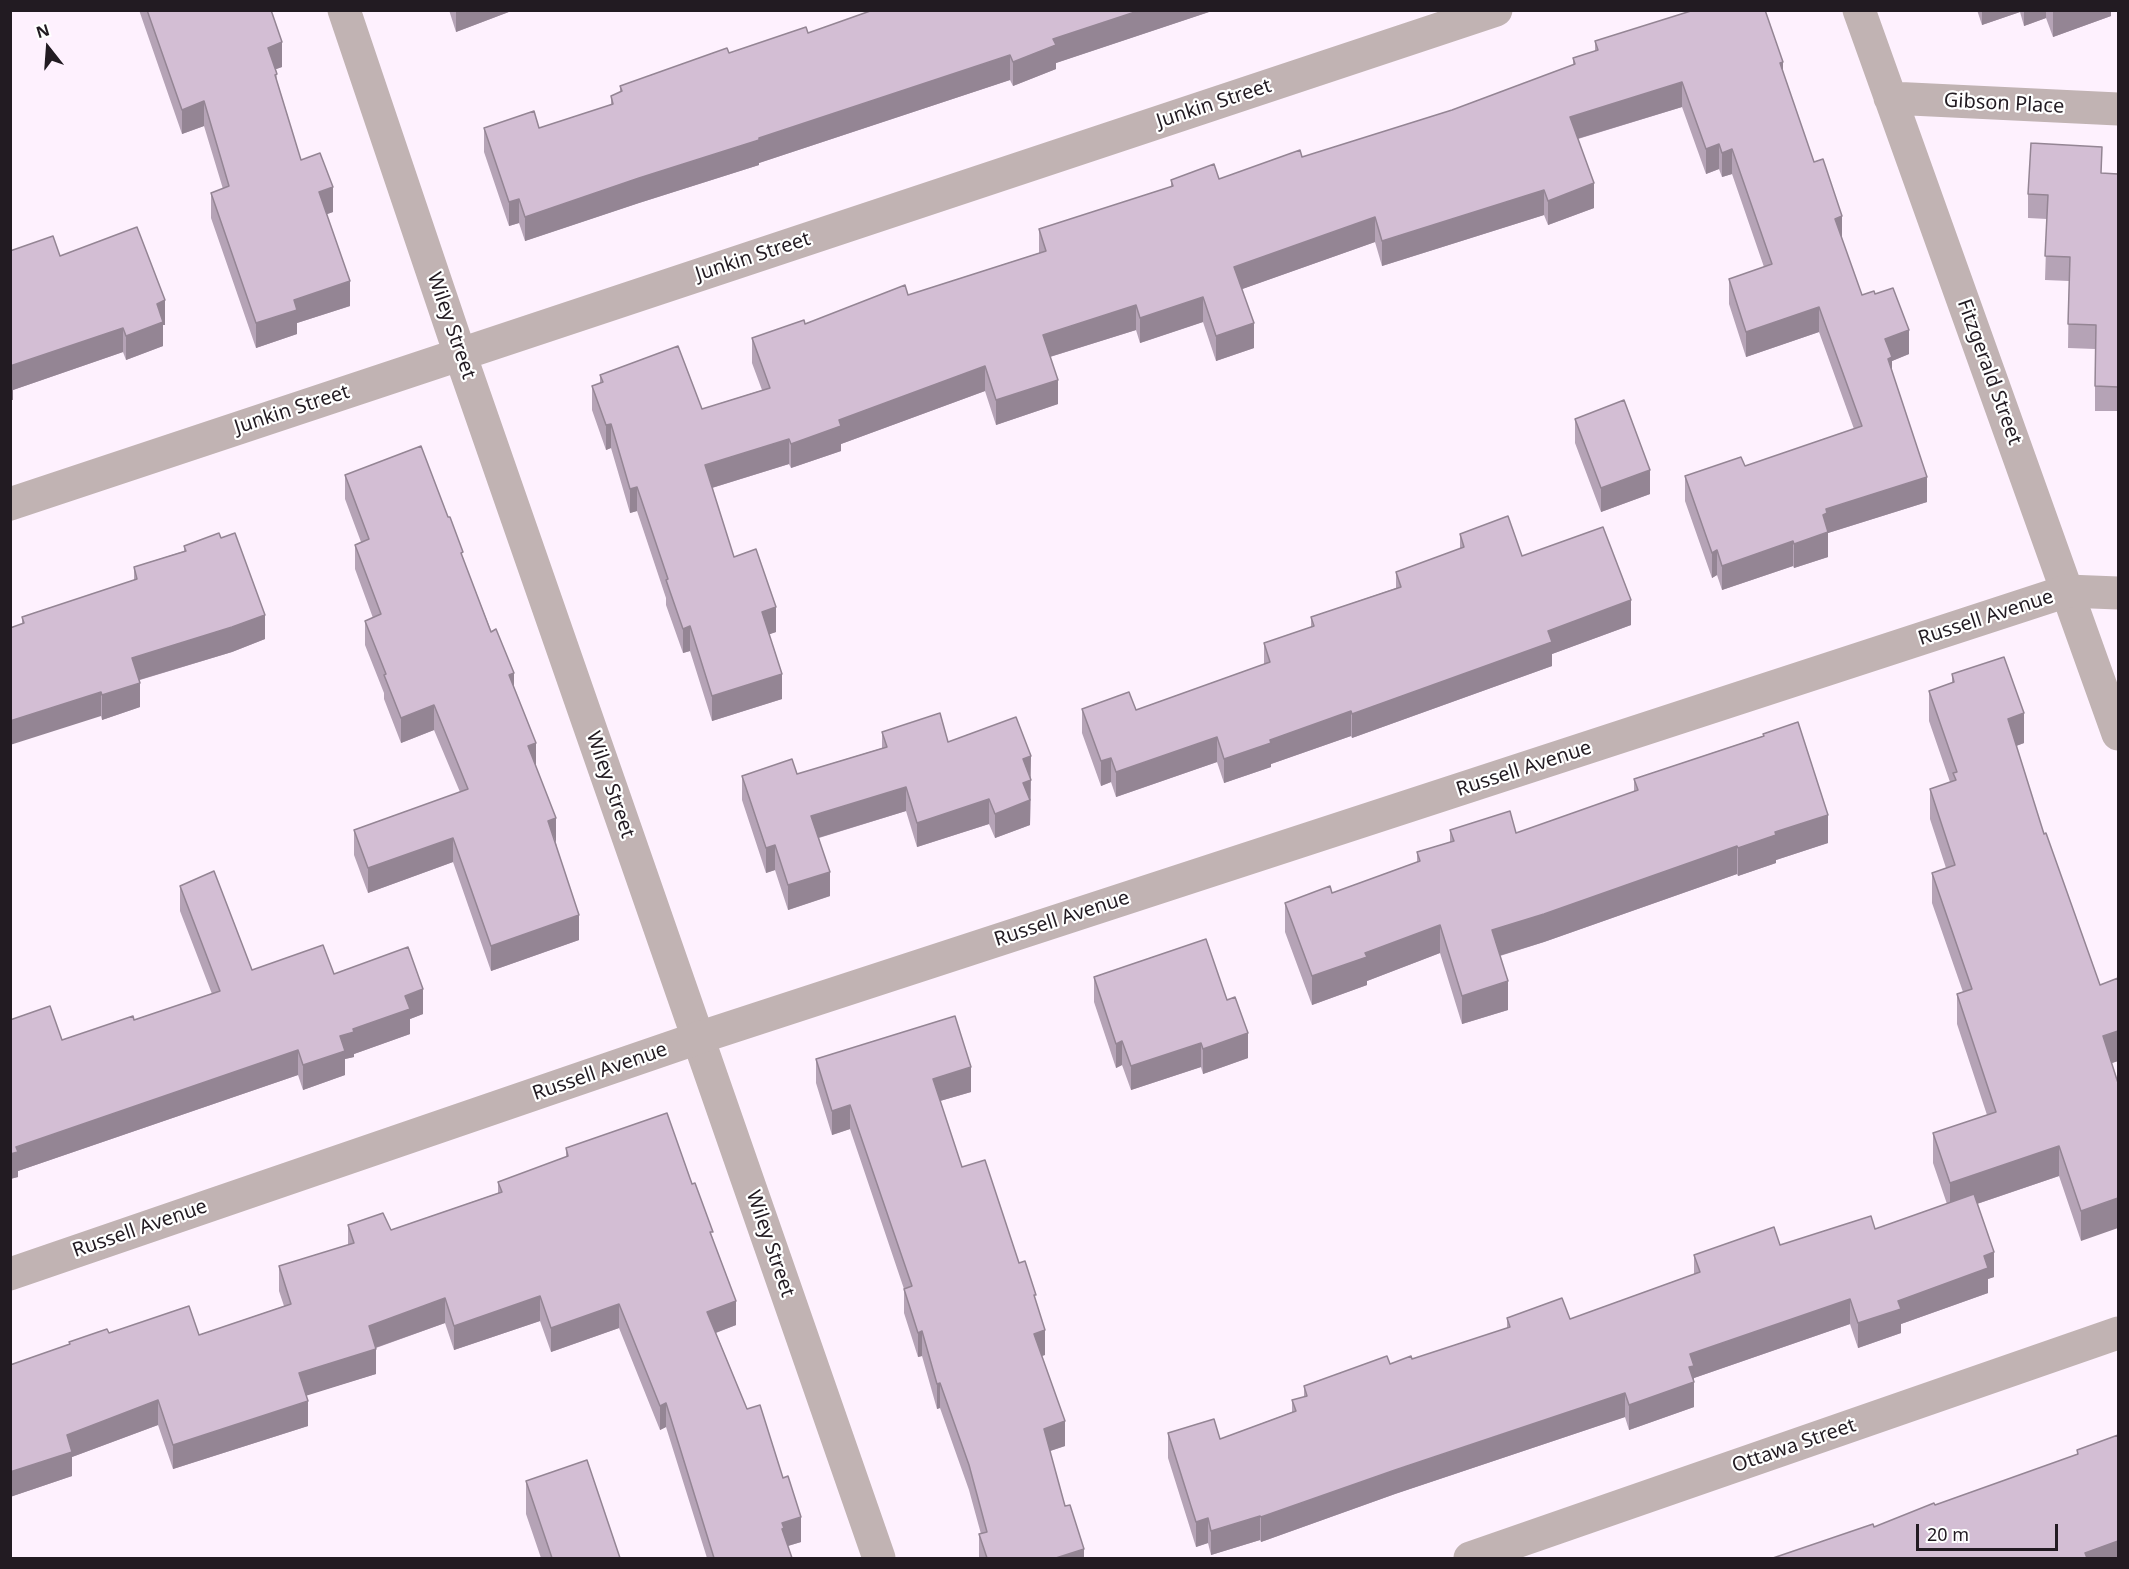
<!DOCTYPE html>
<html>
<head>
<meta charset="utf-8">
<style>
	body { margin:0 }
	#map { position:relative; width:2129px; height:1569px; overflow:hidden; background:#fef1fe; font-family:"Noto Sans",sans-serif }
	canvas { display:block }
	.frame { position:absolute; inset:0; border:12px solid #221b22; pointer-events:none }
	.north { position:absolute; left:18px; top:18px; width:60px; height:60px; -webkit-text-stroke:4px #fff; paint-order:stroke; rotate:343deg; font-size:16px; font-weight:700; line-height:24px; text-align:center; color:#221b22 }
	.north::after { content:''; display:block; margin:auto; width:21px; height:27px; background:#221b22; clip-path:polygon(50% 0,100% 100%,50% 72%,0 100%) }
	.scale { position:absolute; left:1916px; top:1524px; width:142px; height:27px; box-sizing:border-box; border:3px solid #221b22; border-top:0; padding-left:8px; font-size:18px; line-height:21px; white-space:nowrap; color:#221b22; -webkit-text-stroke:4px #fff; paint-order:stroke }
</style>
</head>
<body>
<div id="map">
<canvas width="2129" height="1569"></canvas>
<div class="frame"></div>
<div class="north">N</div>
<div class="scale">20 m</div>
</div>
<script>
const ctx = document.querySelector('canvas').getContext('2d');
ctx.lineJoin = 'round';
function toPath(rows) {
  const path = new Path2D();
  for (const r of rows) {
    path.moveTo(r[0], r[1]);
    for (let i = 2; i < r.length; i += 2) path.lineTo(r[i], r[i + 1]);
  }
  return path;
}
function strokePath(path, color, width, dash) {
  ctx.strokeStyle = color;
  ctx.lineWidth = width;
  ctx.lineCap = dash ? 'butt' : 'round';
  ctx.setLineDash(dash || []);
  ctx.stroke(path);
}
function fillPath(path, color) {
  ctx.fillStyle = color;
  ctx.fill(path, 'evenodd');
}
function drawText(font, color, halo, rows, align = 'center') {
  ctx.font = font + ' "Noto Sans",sans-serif';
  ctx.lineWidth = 4.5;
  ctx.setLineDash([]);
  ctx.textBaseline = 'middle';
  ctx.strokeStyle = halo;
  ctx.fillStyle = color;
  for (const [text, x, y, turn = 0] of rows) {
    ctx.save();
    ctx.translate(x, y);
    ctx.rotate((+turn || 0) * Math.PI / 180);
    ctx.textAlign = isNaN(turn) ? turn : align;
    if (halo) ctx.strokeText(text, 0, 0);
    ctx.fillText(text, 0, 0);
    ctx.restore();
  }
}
const minor = toPath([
	[344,10,460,354,879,1558],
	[1859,10,2118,734],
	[1890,98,2118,109],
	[10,504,1496,10],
	[1470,1558,2118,1333]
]);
const tertiary = toPath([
	[10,1274,698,1038,2067,591,2118,593]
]);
const wall = toPath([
	[139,10,271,10,282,67,276,69,277,81,301,160,333,212,327,214,350,306,297,323,297,334,256,348,211,218,211,193,223,189,204,126,182,134],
	[449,10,514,10,456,32],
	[873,10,1215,10,1056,63,1056,69,1013,86,1010,80,759,163,759,165,639,203,525,241,519,223,509,226,484,152,484,128,539,128,611,105,611,96,620,92,620,86,729,53,808,33],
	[1977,10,2111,10,2111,16,2053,37,2046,18,2024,26,2020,12,1982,25],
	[1595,41,1783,72,1814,162,1862,295,1909,354,1892,361,1892,373,1927,502,1828,533,1828,557,1794,568,1793,566,1722,590,1717,575,1712,578,1685,501,1685,476,1745,466,1854,429,1819,332,1746,357,1729,304,1729,279,1764,267,1732,174,1722,177,1719,169,1706,174,1682,107,1578,139,1594,208,1548,225,1544,215,1382,266,1375,242,1242,289,1254,348,1216,361,1203,322,1140,343,1136,330,1050,357,1058,404,996,425,985,391,841,444,841,451,791,468,789,464,712,488,734,557,776,632,769,634,782,699,712,721,690,651,683,653,666,605,666,598,637,511,630,513,611,448,606,450,592,410,592,386,600,383,600,375,702,409,762,390,752,363,752,338,908,295,1039,253,1039,229,1171,187,1171,180,1219,179,1302,157,1452,110,1573,65,1573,58,1595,51],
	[2102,173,2118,174,2118,411,2095,411,2095,349,2068,348,2069,281,2045,280,2047,219,2028,218,2028,194],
	[10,251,60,256,165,325,163,325,163,346,126,360,123,352,13,390,13,400,10,400],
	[1575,419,1650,494,1601,512,1575,443],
	[345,475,463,559,514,689,556,843,579,940,491,971,453,862,368,893,354,855,354,830,460,792,434,730,401,743,384,699,384,693,365,645,365,621,373,618,355,569,355,545,361,542,345,499],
	[1460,534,1522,556,1631,625,1552,654,1552,666,1352,738,1351,736,1271,764,1271,767,1224,783,1217,762,1116,797,1111,782,1101,786,1082,733,1082,709,1136,710,1264,664,1264,643,1311,627,1311,617,1396,588,1396,572,1460,549],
	[184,546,265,639,232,652,140,680,140,707,102,720,101,716,22,624,22,617,134,581,134,567,184,551],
	[1952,674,2024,743,2016,746,2044,834,2100,985,2118,978,2118,1061,2112,1063,2081,1241,2059,1176,1977,1204,1994,1277,1988,1279,1988,1293,1901,1324,1901,1333,1858,1348,1850,1324,1694,1378,1694,1407,1629,1430,1625,1417,1395,1494,1261,1542,1260,1540,1211,1555,1208,1543,1196,1547,1168,1458,1168,1433,1220,1439,1292,1412,1292,1400,1304,1397,1304,1386,1390,1364,1412,1359,1507,1328,1507,1318,1570,1319,1694,1274,1694,1255,1780,1245,1875,1229,1947,1204,1933,1163,1933,1133,1987,1115,1957,1024,1957,994,1963,992,1932,903,1932,873,1946,868,1930,819,1930,789,1950,782,1929,721,1929,691,1952,683],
	[882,732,948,742,1031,781,1030,825,995,838,989,824,917,847,906,811,819,838,830,896,788,910,775,870,766,873,742,800,742,776,797,774,882,748],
	[1763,734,1828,843,1776,860,1776,863,1738,876,1737,874,1544,942,1500,956,1508,1010,1462,1024,1440,953,1367,981,1367,985,1312,1005,1285,932,1285,903,1332,893,1417,862,1417,852,1450,842,1450,830,1516,833,1634,792,1634,779,1763,736],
	[180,886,252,970,334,974,423,1014,410,1019,410,1034,354,1054,354,1057,345,1059,345,1075,303,1090,298,1075,18,1171,18,1177,10,1179,62,1040,134,1020,212,994,180,911],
	[1094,977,1248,1058,1203,1074,1201,1067,1131,1090,1122,1065,1116,1068,1094,1002],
	[816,1059,971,1092,940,1101,962,1167,1019,1263,1036,1303,1045,1355,1042,1356,1065,1446,1050,1451,1065,1506,1084,1558,979,1558,979,1534,981,1534,969,1490,940,1408,937,1409,922,1356,918,1357,904,1313,904,1289,850,1129,832,1135,816,1083],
	[566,1148,692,1184,713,1239,736,1325,716,1333,801,1542,788,1546,792,1558,707,1558,666,1427,660,1430,619,1328,551,1352,540,1321,454,1350,445,1323,376,1348,376,1374,306,1395,308,1426,173,1469,158,1425,72,1457,72,1476,10,1497,10,1365,69,1345,69,1342,109,1333,199,1335,284,1306,279,1291,279,1266,348,1245,348,1225,391,1230,498,1193,498,1182,566,1157],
	[526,1481,620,1558,541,1558,526,1514]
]);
const shadedWall = toPath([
	[456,10,514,10,456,32],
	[1141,10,1215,10,1056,63,1056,69,1013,86,1013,62,1053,39],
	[1982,10,2020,10,2020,12,1982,25],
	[2024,10,2046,10,2046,18,2024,26],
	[2058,10,2111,10,2111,16,2053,37,2053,12],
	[282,42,282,67,268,72,268,48],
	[1010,55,1010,80,759,163,759,165,639,203,525,241,525,217,639,178],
	[1783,62,1783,86,1780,63],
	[1682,82,1682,107,1570,141,1570,117],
	[204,101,204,126,182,134,182,110],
	[1719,144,1719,169,1706,174,1706,149],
	[1732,149,1732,174,1722,177,1722,153],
	[1594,183,1594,208,1548,225,1548,201],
	[333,187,333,212,319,217,319,192],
	[1544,190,1544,215,1382,266,1382,241],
	[519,199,519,223,509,226,509,202],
	[1842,216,1842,241,1835,219],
	[1375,217,1375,242,1234,292,1234,267],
	[350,281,350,306,297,323,297,334,256,348,256,323,294,300],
	[1203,297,1203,322,1140,343,1140,318],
	[165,300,165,325,163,325,163,346,126,360,126,336,157,304],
	[1136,305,1136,330,1043,359,1043,335],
	[1819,307,1819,332,1746,357,1746,332],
	[1254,323,1254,348,1216,361,1216,336],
	[123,328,123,352,13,390,13,400,10,400,10,366],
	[1909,330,1909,354,1892,361,1892,382,1888,384,1885,339],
	[985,366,985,391,841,444,841,451,791,468,791,444,839,420],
	[1058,380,1058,404,996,425,996,400],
	[611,424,611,448,606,450,606,425],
	[789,439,789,464,705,490,705,465],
	[1650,470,1650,494,1601,512,1601,488],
	[1927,477,1927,502,1828,533,1828,557,1794,568,1794,544,1823,515,1826,509],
	[637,487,637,511,630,513,630,489],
	[1793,541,1793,566,1722,590,1722,566],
	[1717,550,1717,575,1712,578,1712,553],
	[1631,600,1631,625,1552,654,1552,666,1352,738,1352,714,1548,631],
	[776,607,776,632,762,637,762,612],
	[265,615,265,639,232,652,132,682,132,658],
	[690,626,690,651,683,653,683,629],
	[514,673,514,698,509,675],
	[782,674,782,699,712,721,712,696],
	[140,683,140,707,102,720,102,695],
	[101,692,101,716,10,745,10,721],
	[434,705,434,730,401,743,401,718],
	[1351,711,1351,736,1271,764,1271,767,1224,783,1224,759,1270,740],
	[2024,713,2024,743,2008,749,2008,719],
	[1217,737,1217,762,1116,797,1116,772],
	[536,743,536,767,528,746],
	[1031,756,1030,825,995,838,995,814,1023,759],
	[1111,758,1111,782,1101,786,1101,761],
	[906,787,906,811,811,840,811,816],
	[989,799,989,824,917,847,917,823],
	[1828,815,1828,843,1776,860,1776,863,1738,876,1738,848,1775,832],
	[556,818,556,843,548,821],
	[453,838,453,862,368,893,368,868],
	[775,845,775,870,766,873,766,848],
	[1737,846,1737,874,1544,942,1492,958,1492,930],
	[830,872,830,896,788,910,788,885],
	[579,915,579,940,491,971,491,946],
	[1440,925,1440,953,1367,981,1367,985,1312,1005,1312,976,1365,953],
	[1508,981,1508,1010,1462,1024,1462,996],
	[423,989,423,1014,410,1019,410,1034,354,1054,354,1057,345,1059,345,1075,303,1090,303,1065,340,1036,353,1029,405,996],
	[2118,1031,2118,1061,2103,1066,2103,1036],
	[1248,1033,1248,1058,1203,1074,1203,1049],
	[1122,1041,1122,1065,1116,1068,1116,1044],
	[1201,1043,1201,1067,1131,1090,1131,1066],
	[298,1050,298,1075,18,1171,18,1177,10,1179,10,1154,16,1147],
	[971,1067,971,1092,933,1103,933,1079],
	[850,1105,850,1129,832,1135,832,1111],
	[2059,1146,2059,1176,1950,1213,1950,1183],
	[2118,1198,2118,1228,2081,1241,2081,1211],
	[1994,1252,1994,1277,1988,1279,1988,1293,1901,1324,1901,1333,1858,1348,1858,1323,1984,1256],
	[540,1296,540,1321,454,1350,454,1326],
	[445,1298,445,1323,369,1350,369,1326],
	[1850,1299,1850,1324,1694,1378,1694,1407,1629,1430,1629,1405,1690,1354],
	[736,1301,736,1325,707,1336,707,1312],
	[619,1304,619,1328,551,1352,551,1328],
	[1045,1330,1045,1355,1034,1358,1034,1334],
	[922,1331,922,1356,918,1357,918,1333],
	[376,1349,376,1374,299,1398,299,1373],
	[940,1383,940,1408,937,1409,937,1384],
	[1625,1393,1625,1417,1395,1494,1261,1542,1261,1517,1395,1470],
	[158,1400,158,1425,72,1457,72,1476,10,1497,10,1472,67,1435],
	[308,1401,308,1426,173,1469,173,1445],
	[666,1403,666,1427,660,1430,660,1406],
	[1065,1421,1065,1446,1044,1453,1044,1429],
	[1260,1516,1260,1540,1211,1555,1211,1531],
	[801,1517,801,1542,784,1547,782,1553,782,1523],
	[1208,1518,1208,1543,1196,1547,1196,1522],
	[2118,1541,2118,1558,2085,1558,2085,1553],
	[1084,1549,1084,1558,1056,1558]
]);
const building = toPath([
	[147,10,271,10,282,42,268,48,277,74,275,75,301,160,320,153,333,187,319,192,350,281,294,300,297,310,256,323,211,193,229,186,204,101,182,110,147,10],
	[873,10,1141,10,1053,39,1056,45,1013,62,1010,55,759,138,759,140,639,178,525,217,519,199,509,202,484,128,534,111,539,128,613,104,611,96,622,91,620,86,727,48,729,53,806,27,808,33,873,10],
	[1694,10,1765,10,1783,62,1780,63,1814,162,1823,159,1842,216,1835,219,1862,295,1874,291,1875,294,1893,288,1909,330,1885,339,1892,357,1888,359,1927,477,1826,509,1827,513,1823,515,1828,532,1794,544,1793,541,1722,566,1717,550,1712,553,1685,476,1741,457,1745,466,1862,426,1819,307,1746,332,1729,279,1772,264,1732,149,1722,153,1719,144,1706,149,1682,82,1570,117,1594,183,1548,201,1544,190,1382,241,1375,217,1234,267,1254,323,1216,336,1203,297,1140,318,1136,305,1043,335,1058,380,996,400,985,366,839,420,841,426,791,444,789,439,705,465,734,557,756,549,776,607,762,612,782,674,712,696,690,626,683,629,666,580,668,579,637,487,630,489,611,424,606,425,592,386,603,382,600,375,678,346,702,409,770,388,752,338,804,320,805,324,905,285,908,295,1046,251,1039,229,1173,186,1171,180,1214,164,1219,179,1300,150,1302,157,1452,110,1575,64,1573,58,1598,50,1595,41,1694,10],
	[2031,143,2102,147,2101,173,2118,174,2118,387,2095,386,2096,325,2068,324,2070,257,2045,256,2048,195,2028,194,2031,143],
	[137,227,165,300,157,304,163,322,126,336,123,328,10,366,10,251,53,236,60,256,137,227],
	[1624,400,1650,470,1601,488,1575,419,1624,400],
	[421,446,448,517,450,517,463,552,461,553,491,632,496,629,514,673,509,675,536,743,528,746,556,818,548,821,579,915,491,946,453,838,368,868,354,830,468,789,434,705,401,718,384,675,386,674,365,621,381,614,355,545,369,539,345,475,421,446],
	[1508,516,1522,556,1603,527,1631,600,1548,631,1552,642,1352,714,1351,711,1270,740,1271,743,1224,759,1217,737,1116,772,1111,758,1101,761,1082,709,1129,692,1136,710,1270,662,1264,643,1314,626,1311,617,1401,587,1396,572,1464,547,1460,534,1508,516],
	[219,533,221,538,235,533,265,615,232,627,132,658,140,683,102,695,101,692,10,721,10,628,24,623,22,617,137,579,134,567,186,551,184,546,219,533],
	[2004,657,2024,713,2008,719,2044,834,2046,833,2100,985,2118,978,2118,1031,2103,1036,2118,1083,2118,1198,2081,1211,2059,1146,1950,1183,1933,1133,1996,1112,1957,994,1972,989,1932,873,1955,865,1930,789,1956,780,1953,773,1957,772,1929,691,1954,682,1952,674,2004,657],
	[940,713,948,742,1016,717,1031,756,1023,759,1031,780,1023,783,1030,800,995,814,989,799,917,823,906,787,811,816,830,872,788,885,775,845,766,848,742,776,792,759,797,774,887,747,882,732,940,713],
	[1798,722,1828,815,1775,832,1776,835,1738,848,1737,846,1544,914,1492,930,1508,981,1462,996,1440,925,1365,953,1367,957,1312,976,1285,903,1330,886,1332,893,1420,861,1417,852,1454,841,1450,830,1510,811,1516,833,1638,790,1634,779,1764,736,1763,734,1798,722],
	[214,871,252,970,323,945,334,974,408,947,423,989,405,996,410,1009,353,1029,354,1032,340,1036,345,1051,303,1065,298,1050,16,1147,18,1152,10,1154,10,1020,50,1006,62,1040,133,1016,134,1020,220,991,180,886,214,871],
	[1206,939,1227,1000,1235,997,1248,1033,1203,1049,1201,1043,1131,1066,1122,1041,1116,1044,1094,977,1206,939],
	[955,1016,971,1067,933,1079,962,1167,985,1160,1019,1263,1025,1261,1036,1295,1034,1295,1045,1330,1034,1334,1065,1421,1044,1429,1065,1506,1070,1505,1084,1549,1056,1558,987,1558,979,1534,987,1532,969,1465,940,1383,937,1384,922,1331,918,1333,904,1289,912,1286,850,1105,832,1111,816,1059,955,1016],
	[667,1113,692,1184,695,1183,713,1232,710,1232,736,1301,707,1312,747,1409,760,1405,783,1478,788,1476,801,1517,782,1523,784,1528,782,1529,792,1558,714,1558,666,1403,660,1406,619,1304,551,1328,540,1296,454,1326,445,1298,369,1326,376,1349,299,1373,308,1401,173,1445,158,1400,67,1435,72,1452,10,1472,10,1365,70,1344,69,1342,107,1329,109,1333,189,1306,199,1335,291,1304,279,1266,354,1243,348,1225,383,1213,391,1230,502,1192,498,1182,568,1156,566,1148,667,1113],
	[1974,1194,1994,1252,1984,1256,1988,1268,1898,1301,1901,1309,1858,1323,1850,1299,1690,1354,1694,1366,1689,1367,1694,1382,1629,1405,1625,1393,1395,1470,1261,1517,1260,1516,1211,1531,1208,1518,1196,1522,1168,1433,1214,1419,1220,1439,1296,1411,1292,1400,1307,1396,1304,1386,1387,1356,1390,1364,1411,1356,1412,1359,1510,1327,1507,1318,1562,1298,1570,1319,1700,1272,1694,1255,1774,1227,1780,1245,1871,1216,1875,1229,1974,1194],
	[2118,1435,2118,1541,2085,1553,2087,1558,1773,1558,1873,1524,1874,1527,1934,1503,1935,1505,2078,1454,2077,1450,2118,1435],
	[587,1460,620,1558,552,1558,526,1481,587,1460]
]);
const streetNames = [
	["Junkin Street",1214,104,-18],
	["Gibson Place",2004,104,3],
	["Junkin Street",753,257,-18],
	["Wiley Street",451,326,71],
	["Fitzgerald Street",1989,372,70],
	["Junkin Street",292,410,-18],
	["Russell Avenue",1986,618,-18],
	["Russell Avenue",1524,769,-18],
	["Wiley Street",610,785,71],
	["Russell Avenue",1062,919,-18],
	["Russell Avenue",600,1072,-19],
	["Russell Avenue",140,1229,-19],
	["Wiley Street",770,1244,71],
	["Ottawa Street",1794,1446,-19]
];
strokePath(minor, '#c1b3b3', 33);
strokePath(tertiary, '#c1b3b3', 33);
fillPath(wall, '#b5a3b6');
fillPath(shadedWall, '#948594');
fillPath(building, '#d3bed4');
strokePath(building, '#948594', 1.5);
drawText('20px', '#221b22', '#fff', streetNames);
</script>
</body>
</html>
